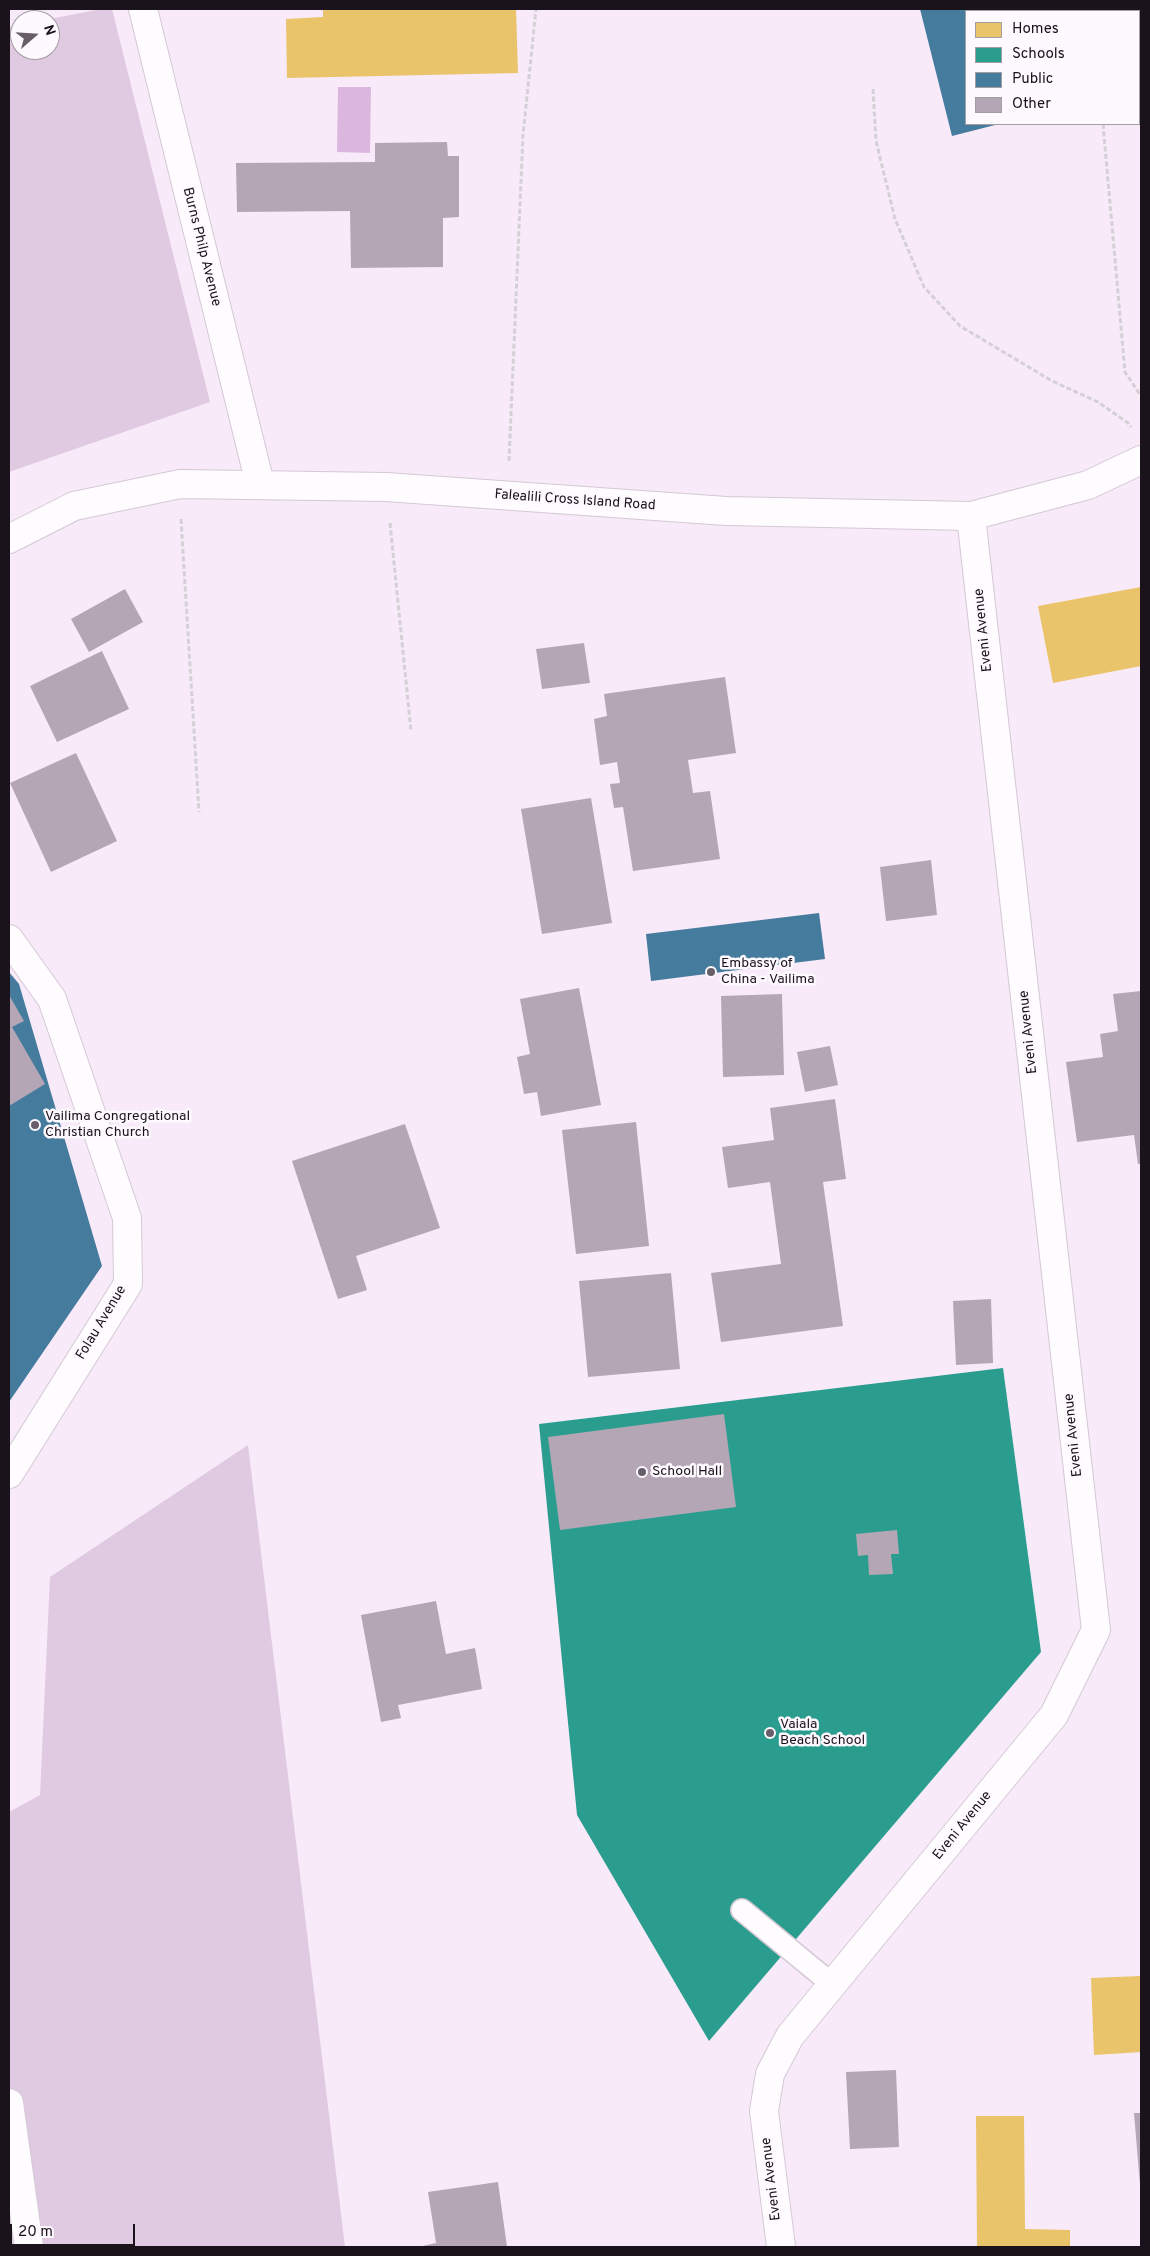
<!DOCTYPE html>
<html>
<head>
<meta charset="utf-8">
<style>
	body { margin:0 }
	#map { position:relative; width:1150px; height:2256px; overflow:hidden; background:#f8eaf9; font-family:Overpass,sans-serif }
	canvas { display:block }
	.frame { position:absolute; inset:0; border:10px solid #1b131c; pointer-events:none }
	.legend { position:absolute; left:965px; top:10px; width:175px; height:115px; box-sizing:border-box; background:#fef9fe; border:1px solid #a39da4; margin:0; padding:6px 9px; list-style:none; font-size:15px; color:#1b131c }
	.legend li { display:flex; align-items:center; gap:10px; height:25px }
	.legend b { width:25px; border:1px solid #a39da4 }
	.north { position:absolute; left:10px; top:10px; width:50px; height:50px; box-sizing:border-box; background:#fef9fe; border:1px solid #a39da4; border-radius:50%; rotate:71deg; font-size:14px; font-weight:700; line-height:20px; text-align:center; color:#1b131c }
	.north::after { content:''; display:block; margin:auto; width:18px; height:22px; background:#685e69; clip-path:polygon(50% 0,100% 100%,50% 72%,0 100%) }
	.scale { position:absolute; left:10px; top:2224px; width:125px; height:22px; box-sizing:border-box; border:2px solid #1b131c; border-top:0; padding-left:6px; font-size:15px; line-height:18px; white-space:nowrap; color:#1b131c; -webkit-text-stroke:4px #fef9fe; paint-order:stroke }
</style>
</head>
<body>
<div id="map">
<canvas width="1150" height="2256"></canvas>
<div class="frame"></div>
<ul class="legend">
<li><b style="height:14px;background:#e9c46a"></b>Homes</li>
<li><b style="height:14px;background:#2a9d8f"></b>Schools</li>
<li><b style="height:14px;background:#457b9d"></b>Public</li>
<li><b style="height:14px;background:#b5a6b6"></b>Other</li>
</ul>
<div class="north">N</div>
<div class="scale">20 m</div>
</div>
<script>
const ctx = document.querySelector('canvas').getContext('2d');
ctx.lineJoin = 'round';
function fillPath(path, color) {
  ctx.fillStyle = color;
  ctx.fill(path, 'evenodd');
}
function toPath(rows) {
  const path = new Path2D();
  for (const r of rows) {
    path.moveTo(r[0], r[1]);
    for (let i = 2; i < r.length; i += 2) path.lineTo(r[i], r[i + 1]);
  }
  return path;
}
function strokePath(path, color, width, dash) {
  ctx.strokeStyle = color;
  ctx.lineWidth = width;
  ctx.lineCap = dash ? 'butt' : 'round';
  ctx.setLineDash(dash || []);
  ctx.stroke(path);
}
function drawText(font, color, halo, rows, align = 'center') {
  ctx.font = font + ' Overpass,sans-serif';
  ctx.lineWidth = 5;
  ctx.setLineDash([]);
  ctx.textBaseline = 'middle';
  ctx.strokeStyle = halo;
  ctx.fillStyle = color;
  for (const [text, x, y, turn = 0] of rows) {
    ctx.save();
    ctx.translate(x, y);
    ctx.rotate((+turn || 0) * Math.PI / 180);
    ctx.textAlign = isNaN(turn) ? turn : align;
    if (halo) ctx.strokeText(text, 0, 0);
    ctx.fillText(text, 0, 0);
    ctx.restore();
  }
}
const green = toPath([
	[101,9,112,9,210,402,9,472,9,27,20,25,20,50,50,50,50,20,45,20],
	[248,1445,345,2247,9,2247,9,1812,40,1795,50,1577]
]);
const water = toPath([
	[338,87,371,87,370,153,337,152]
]);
const homes = toPath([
	[323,9,516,9,518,73,287,78,286,19,323,17],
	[1141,587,1141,666,1053,683,1038,606],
	[1141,1976,1141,2052,1094,2055,1091,1978],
	[976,2116,1024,2116,1025,2229,1070,2230,1070,2247,977,2247]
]);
const schools = toPath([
	[1003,1368,1041,1652,709,2041,577,1815,539,1424]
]);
const public = toPath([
	[920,9,987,9,987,11,966,11,966,124,999,124,952,136],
	[819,913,825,959,651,981,646,934],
	[9,972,19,984,102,1266,9,1402]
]);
const building = toPath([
	[447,142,448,156,459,156,459,217,443,218,443,267,351,268,350,211,237,212,236,163,375,162,375,143],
	[125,589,143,622,89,652,71,619],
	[584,643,590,683,542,689,536,649],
	[102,651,129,709,57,742,30,686],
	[725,677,736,753,688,760,693,793,710,791,720,859,633,871,623,807,614,808,610,784,620,783,617,762,600,765,594,719,607,716,604,694],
	[76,753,117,841,51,872,10,783],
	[591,798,612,923,542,934,521,809],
	[931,860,937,915,886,921,880,867],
	[579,988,601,1105,541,1116,537,1092,524,1094,517,1057,530,1054,520,999],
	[1141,991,1141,1164,1138,1164,1134,1135,1077,1142,1066,1062,1103,1057,1100,1034,1118,1031,1113,994],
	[782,994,784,1075,723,1077,721,996],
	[9,995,24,1021,12,1027,45,1084,9,1106],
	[830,1046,838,1085,805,1092,797,1052],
	[835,1099,846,1179,823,1182,843,1326,721,1342,711,1273,781,1264,770,1182,728,1188,722,1147,774,1140,770,1108],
	[636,1122,649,1246,576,1254,562,1130],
	[405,1124,440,1228,356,1256,367,1290,338,1299,292,1161],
	[671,1273,680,1369,588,1377,579,1281],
	[991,1299,993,1363,956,1365,953,1301],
	[724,1414,736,1507,560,1530,548,1437],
	[897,1530,899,1554,891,1554,893,1574,869,1575,868,1555,858,1556,856,1534],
	[436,1601,446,1654,475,1648,482,1689,398,1705,401,1718,381,1722,361,1615],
	[896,2070,899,2147,850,2149,846,2072],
	[1134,2113,1141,2113,1141,2185,1140,2185],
	[498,2182,507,2247,418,2247,436,2243,428,2192]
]);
const path = toPath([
	[873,89,876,141,895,219,924,287,960,326,1052,381,1098,402,1128,423,1131,427],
	[1103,124,1125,372,1141,396],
	[509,461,523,135,536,9],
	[181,519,199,812],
	[390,523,411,731]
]);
const service = toPath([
	[742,1910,833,1985]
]);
const minor = toPath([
	[143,9,260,484],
	[9,939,52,999,127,1218,128,1284,9,1474],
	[9,2103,29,2247],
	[781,2247,764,2111,770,2074,790,2036,1054,1715,1096,1630,971,516]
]);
const primary = toPath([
	[9,539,74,506,180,484,386,487,726,511,971,516,1088,485,1141,460]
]);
const markers = [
	[711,972,5,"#685e69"],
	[35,1125,5,"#685e69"],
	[642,1472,5,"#685e69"],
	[770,1733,5,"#685e69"]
];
const streetNames = [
	["Burns Philp Avenue",201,247,76],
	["Falealili Cross Island Road",575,501,4],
	["Eveni Avenue",984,630,-96],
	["Eveni Avenue",1029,1032,-96],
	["Folau Avenue",102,1323,-59],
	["Eveni Avenue",1074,1435,-96],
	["Eveni Avenue",963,1826,-51],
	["Eveni Avenue",772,2179,-97]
];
const poiNames = [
	["Embassy of",721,964],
	["China - Vailima",721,980],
	["Vailima Congregational",45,1117],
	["Christian Church",45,1133],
	["School Hall",652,1472],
	["Vaiala",780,1725],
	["Beach School",780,1741]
];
fillPath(green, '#dfcae1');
fillPath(water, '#dbb7df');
fillPath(homes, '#e9c46a');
fillPath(schools, '#2a9d8f');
fillPath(public, '#457b9d');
fillPath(building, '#b5a6b6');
strokePath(service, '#d4c9d5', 24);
strokePath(minor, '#d4c9d5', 30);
strokePath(primary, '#d4c9d5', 30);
strokePath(path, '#d5d0d5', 3, [5, 2.5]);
strokePath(service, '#fefcfe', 21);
strokePath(minor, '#fefcfe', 28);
strokePath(primary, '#fefcfe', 28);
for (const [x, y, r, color] of markers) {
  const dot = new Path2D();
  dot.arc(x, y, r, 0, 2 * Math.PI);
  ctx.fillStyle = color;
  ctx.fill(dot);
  strokePath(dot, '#fef9fe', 2);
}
drawText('14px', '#1b131c', '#fef9fe', streetNames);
drawText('14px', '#1b131c', '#fef9fe', poiNames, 'left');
</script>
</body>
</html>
